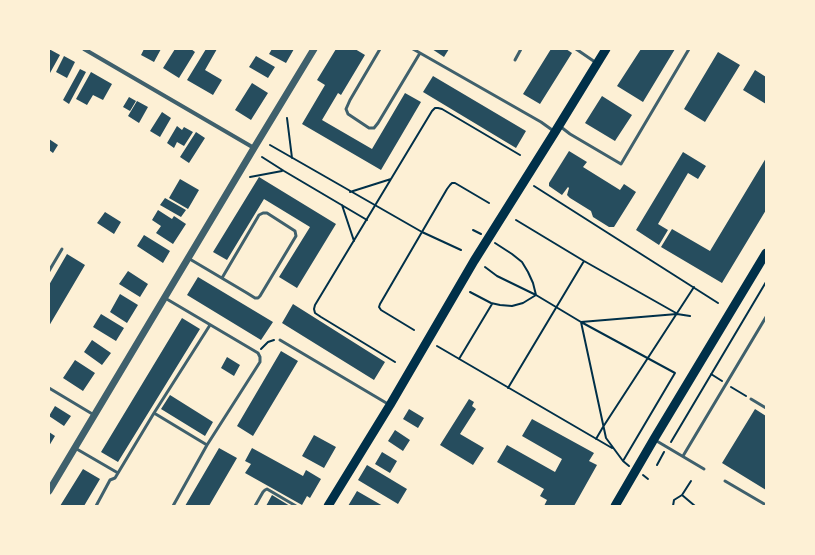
<!DOCTYPE html>
<html>
<head>
<meta charset="utf-8">
<style>
	body { margin:0 }
	#map { position:relative; width:815px; height:555px; overflow:hidden; background:#fdf0d5; font-family:"Open Sans",sans-serif }
	canvas { display:block }
	.frame { position:absolute; inset:0; border:50px solid #fdf0d5; pointer-events:none }
</style>
</head>
<body>
<div id="map">
<canvas width="815" height="555"></canvas>
<div class="frame"></div>
</div>
<script>
const ctx = document.querySelector('canvas').getContext('2d');
ctx.lineJoin = 'round';
function fillPath(path, color) {
  ctx.fillStyle = color;
  ctx.fill(path, 'evenodd');
}
function toPath(rows) {
  const path = new Path2D();
  for (const r of rows) {
    path.moveTo(r[0], r[1]);
    for (let i = 2; i < r.length; i += 2) path.lineTo(r[i], r[i + 1]);
  }
  return path;
}
function strokePath(path, color, width, dash) {
  ctx.strokeStyle = color;
  ctx.lineWidth = width;
  ctx.lineCap = dash ? 'butt' : 'round';
  ctx.setLineDash(dash || []);
  ctx.stroke(path);
}
const building = toPath([
	[49,49,60,55,50,73,49,72],
	[144,49,161,49,154,62,141,55],
	[175,49,191,49,195,52,179,78,163,68],
	[206,49,217,49,205,70,222,80,213,95,187,80],
	[272,49,294,49,286,63,269,54],
	[336,49,355,49,365,55,341,95,338,93,322,120,372,149,405,93,421,102,381,170,302,124,325,85,317,80],
	[432,49,449,49,444,57],
	[551,49,566,49,572,53,540,104,523,94],
	[641,49,675,49,643,102,617,86],
	[718,52,740,65,705,122,684,109],
	[64,56,75,62,67,78,56,72],
	[256,56,275,67,268,78,249,67],
	[80,69,86,72,69,104,63,100],
	[755,70,766,77,766,104,743,90],
	[91,72,112,84,103,100,93,95,87,105,76,99],
	[433,76,526,131,516,148,423,92],
	[252,83,268,93,251,120,235,110],
	[602,96,632,115,615,141,585,123],
	[129,97,136,101,130,111,123,107],
	[137,101,148,107,139,123,128,116],
	[162,112,171,118,160,137,150,131],
	[177,126,182,130,184,127,193,132,184,146,177,142,174,148,167,143],
	[196,132,205,138,189,163,180,157],
	[49,139,58,145,53,153,49,150],
	[569,151,587,162,583,167,620,190,624,184,636,192,614,227,609,227,593,217,591,211,570,198,567,195,569,188,568,187,562,195,549,186,549,183],
	[683,152,706,166,698,179,688,173,658,224,668,230,659,245,636,230],
	[766,158,766,210,722,283,661,247,672,229,710,251],
	[259,177,336,224,297,288,279,277,310,227,264,199,227,260,213,252],
	[180,179,199,190,188,209,169,198],
	[165,198,186,210,181,217,160,205],
	[158,210,172,219,174,216,186,224,173,244,156,233,161,226,152,220],
	[105,212,121,222,114,234,97,223],
	[144,235,170,251,163,263,137,246],
	[67,254,85,265,49,326,49,285],
	[128,271,148,284,140,297,119,284],
	[198,277,273,322,261,340,187,295],
	[120,294,138,305,127,323,110,312],
	[293,304,385,362,374,380,282,323],
	[101,314,124,328,116,341,93,327],
	[182,318,200,329,118,462,101,452],
	[92,340,111,353,102,365,84,352],
	[281,351,298,361,253,436,237,426],
	[227,357,240,365,234,376,221,368],
	[75,360,95,373,83,391,63,378],
	[170,395,213,422,205,436,161,409],
	[469,399,474,402,472,406,476,409,460,434,484,448,473,465,440,445],
	[55,406,71,416,64,426,49,416],
	[409,409,424,418,418,428,403,419],
	[755,409,766,416,766,490,722,463],
	[532,419,594,453,589,461,597,465,574,506,544,506,547,500,540,496,544,489,497,462,507,445,555,472,562,459,522,436],
	[395,430,410,440,403,451,388,441],
	[49,432,55,436,49,446],
	[314,435,336,447,324,468,302,456],
	[219,448,237,458,209,506,185,506],
	[252,448,303,476,306,470,321,479,310,498,307,496,302,505,245,473,251,464,245,461],
	[382,452,397,461,390,473,375,464],
	[367,465,407,489,398,504,358,480],
	[83,469,100,479,84,506,60,506],
	[357,491,383,506,348,506],
	[272,495,290,506,266,506]
]);
const path = toPath([
	[287,118,292,158],
	[270,145,422,232,461,250],
	[262,157,284,171,367,220],
	[250,177,282,171],
	[534,186,718,303],
	[350,192,391,179],
	[342,205,354,241],
	[516,220,584,261,676,313],
	[473,230,481,234],
	[495,243,512,254,522,262,528,272,533,283,536,295,581,322,606,438,623,461,629,466],
	[470,292,491,303,500,305,512,306,523,303,536,295,497,276,485,267],
	[414,330,381,310,379,307,380,304,447,189,450,185,452,183,455,183,489,203],
	[437,346,612,448],
	[261,349,268,342,274,340],
	[459,359,492,304],
	[395,362,321,317,315,313,314,309,315,305,432,111,435,108,438,108,442,109,520,155],
	[711,374,722,381],
	[731,387,746,396],
	[508,388,584,261],
	[596,439,603,427,694,287],
	[671,442,766,282],
	[623,461,675,373,581,322,677,314,690,316],
	[657,465,664,452],
	[643,475,648,479],
	[682,495,695,506],
	[673,506,674,500,682,495,691,481]
]);
const service = toPath([
	[380,49,350,100,346,109,348,114,369,128,374,128,378,123,420,53],
	[413,49,541,122,555,132],
	[576,49,595,62],
	[515,60,521,49],
	[561,127,570,134,621,164,689,49],
	[188,258,247,293,255,298,258,298,260,296,296,236,295,231,267,213,263,213,259,215,222,278],
	[49,271,62,249],
	[165,298,258,353,260,357,260,362,207,445,173,506],
	[280,340,388,404],
	[49,388,94,415],
	[751,399,766,408],
	[154,413,207,445],
	[655,440,704,469],
	[75,448,118,473],
	[683,456,766,317],
	[725,481,766,505],
	[96,506,110,480,115,478,154,413,210,325],
	[255,506,263,492,265,490,267,489,296,506]
]);
const minor = toPath([
	[84,49,254,148]
]);
const tertiary = toPath([
	[49,491,254,148,314,49]
]);
const primary = toPath([
	[328,506,390,405,474,261,555,132,606,49],
	[615,506,654,439,766,253]
]);
fillPath(building, '#264d5e');
strokePath(path, '#003049', 2);
strokePath(service, '#3f606c', 3);
strokePath(minor, '#3f606c', 4);
strokePath(tertiary, '#3f606c', 7);
strokePath(primary, '#003049', 9);
</script>
</body>
</html>
